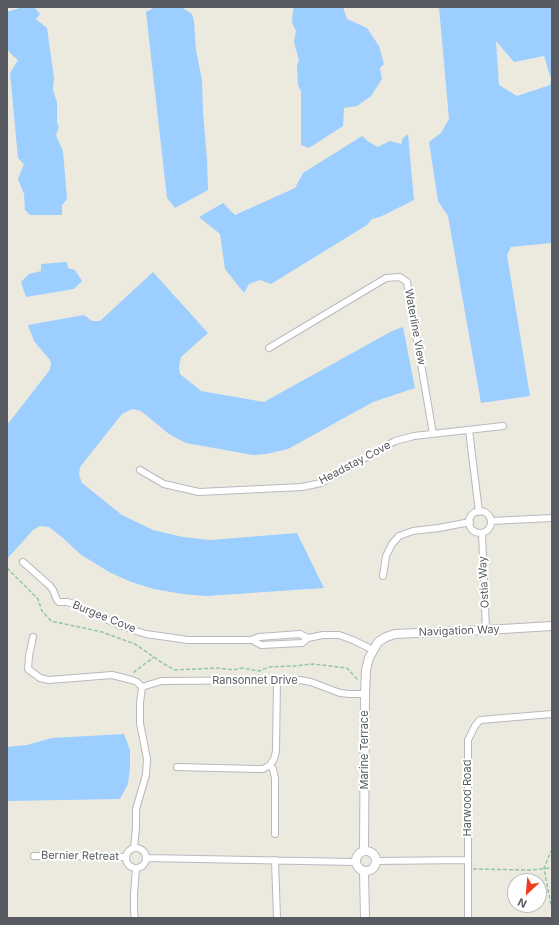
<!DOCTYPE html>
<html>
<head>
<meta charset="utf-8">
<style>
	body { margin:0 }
	#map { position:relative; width:559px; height:925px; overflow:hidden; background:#eceadf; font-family:Inter,sans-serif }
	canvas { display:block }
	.frame { position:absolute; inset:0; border:8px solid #585b61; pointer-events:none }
	.north { position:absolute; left:507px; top:873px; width:40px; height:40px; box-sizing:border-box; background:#fff; border:1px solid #bcbdc0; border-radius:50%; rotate:206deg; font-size:11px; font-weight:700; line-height:16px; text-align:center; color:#585b61 }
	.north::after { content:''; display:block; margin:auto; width:14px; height:18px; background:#f13c20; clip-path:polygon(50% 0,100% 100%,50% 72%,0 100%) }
</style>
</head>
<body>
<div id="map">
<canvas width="559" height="925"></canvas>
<div class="frame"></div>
<div class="north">N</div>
</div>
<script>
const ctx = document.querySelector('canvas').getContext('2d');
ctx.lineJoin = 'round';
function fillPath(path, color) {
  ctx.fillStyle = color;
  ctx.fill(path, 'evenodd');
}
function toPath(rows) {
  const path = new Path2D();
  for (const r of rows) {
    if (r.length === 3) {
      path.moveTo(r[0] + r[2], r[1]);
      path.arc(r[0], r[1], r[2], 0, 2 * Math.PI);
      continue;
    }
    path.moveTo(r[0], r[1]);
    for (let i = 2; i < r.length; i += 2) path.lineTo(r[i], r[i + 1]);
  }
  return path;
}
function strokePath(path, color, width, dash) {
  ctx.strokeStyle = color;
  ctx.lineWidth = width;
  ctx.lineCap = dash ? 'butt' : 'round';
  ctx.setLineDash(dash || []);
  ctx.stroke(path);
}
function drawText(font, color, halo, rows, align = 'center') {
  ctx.font = font + ' Inter,sans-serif';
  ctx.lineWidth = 4;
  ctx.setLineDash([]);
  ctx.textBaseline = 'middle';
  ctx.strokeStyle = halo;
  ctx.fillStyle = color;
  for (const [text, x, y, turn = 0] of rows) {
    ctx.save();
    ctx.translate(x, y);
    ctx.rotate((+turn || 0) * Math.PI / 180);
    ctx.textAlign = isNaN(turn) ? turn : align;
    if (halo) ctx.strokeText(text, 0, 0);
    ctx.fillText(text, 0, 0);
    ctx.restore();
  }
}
const water = toPath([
	[23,7,34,7,40,14,36,19,47,28,54,78,53,90,57,102,57,123,59,127,56,135,63,151,67,199,62,205,62,215,30,215,25,210,24,194,18,179,24,164,18,158,10,73,18,60,12,55,7,49,7,12],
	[155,7,181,7,192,14,194,21,196,50,202,80,203,111,207,160,208,190,175,208,167,198,146,12],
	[294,7,343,7,347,19,367,28,379,46,384,64,380,68,382,79,371,96,357,106,344,108,343,126,309,148,301,145,301,91,298,85,297,65,299,60,294,42,296,31,292,23,293,10],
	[439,7,552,7,552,243,511,247,507,255,530,396,481,403,448,216,438,201,429,142,441,133,449,119],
	[496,41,514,62,544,56,551,79,550,85,517,96,499,85],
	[408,134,414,200,380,217,372,219,367,225,271,284,260,280,249,284,244,293,225,269,220,234,199,217,223,203,235,215,295,188,303,173,362,136,369,142,378,147,390,141,401,144,403,138],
	[67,262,68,268,75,270,82,281,74,289,26,297,21,282,29,274,41,271,41,264],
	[153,272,208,333,181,357,179,367,180,374,201,391,264,402,392,331,403,327,415,388,373,402,288,449,266,454,253,455,186,443,176,438,169,434,141,411,132,409,122,414,80,467,79,475,82,483,122,515,153,530,183,537,210,540,297,533,324,588,206,596,182,594,154,589,131,582,109,572,80,554,63,538,49,527,40,526,33,530,7,559,7,425,49,371,51,365,50,360,34,341,28,325,84,315,92,321,100,321],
	[124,734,130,750,130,767,128,784,120,799,7,801,7,747,27,745,52,738]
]);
const path = toPath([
	[7,568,38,599,42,611,51,621,102,632,135,644,164,664,175,670,217,668,233,670,242,668,259,671,269,667,293,666,313,664,347,668,357,679,358,678],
	[134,673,134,672,154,657],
	[552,849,544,868,551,905,552,906],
	[473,869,529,870,552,868]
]);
const minor = toPath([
	[269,348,386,278,400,277,407,282,433,434],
	[469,430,479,512],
	[140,470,164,484,199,492,302,487,321,483,395,441,414,436,503,426],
	[480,522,11],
	[491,521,552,518],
	[482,533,486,630],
	[23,562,50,586,53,590,57,600,59,602,67,602,74,604,112,622,133,630,146,634,188,640,252,640,259,637,300,634,308,638],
	[383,576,386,556,392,544,399,536,413,531,439,528,470,522],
	[33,637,29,656,28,669,40,678,49,680,112,675,132,680,137,682,142,687],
	[252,640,261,645,302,643,308,638,323,635,339,635,353,640,373,650],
	[142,687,161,681,300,680,311,682,340,693,350,694,365,694],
	[270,765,273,769,275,778,275,834],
	[177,767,256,769,263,769,270,765,274,759,276,751,277,680],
	[136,858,10],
	[134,848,136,828,136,809,146,775,147,759,140,723,140,703,142,687],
	[34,856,126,857],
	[146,858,355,862],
	[275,860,277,918],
	[376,861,467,860],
	[135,918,134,912,134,894,136,868],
	[468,918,468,740,475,726,480,720,552,714]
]);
const tertiary = toPath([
	[366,861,10],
	[364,851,365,694,366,670,369,658,378,642,386,637,395,634,486,630,552,626],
	[364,872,365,918]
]);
const streetNames = [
	["Waterline View",415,327,80],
	["Headstay Cove",355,463,-28],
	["Ostia Way",484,582,-93],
	["Burgee Cove",104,617,22],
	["Navigation Way",459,631,-2],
	["Ransonnet Drive",255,681],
	["Marine Terrace",365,750,-90],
	["Harwood Road",468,798,-90],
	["Bernier Retreat",80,856,1]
];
fillPath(water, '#9cceff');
strokePath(minor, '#b7b9bf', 8);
strokePath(tertiary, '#b7b9bf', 10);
strokePath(path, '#92c6a4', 1.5, [4, 2]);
strokePath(minor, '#fff', 6);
strokePath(tertiary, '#fff', 8);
drawText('11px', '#585b61', '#fff', streetNames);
</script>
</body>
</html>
